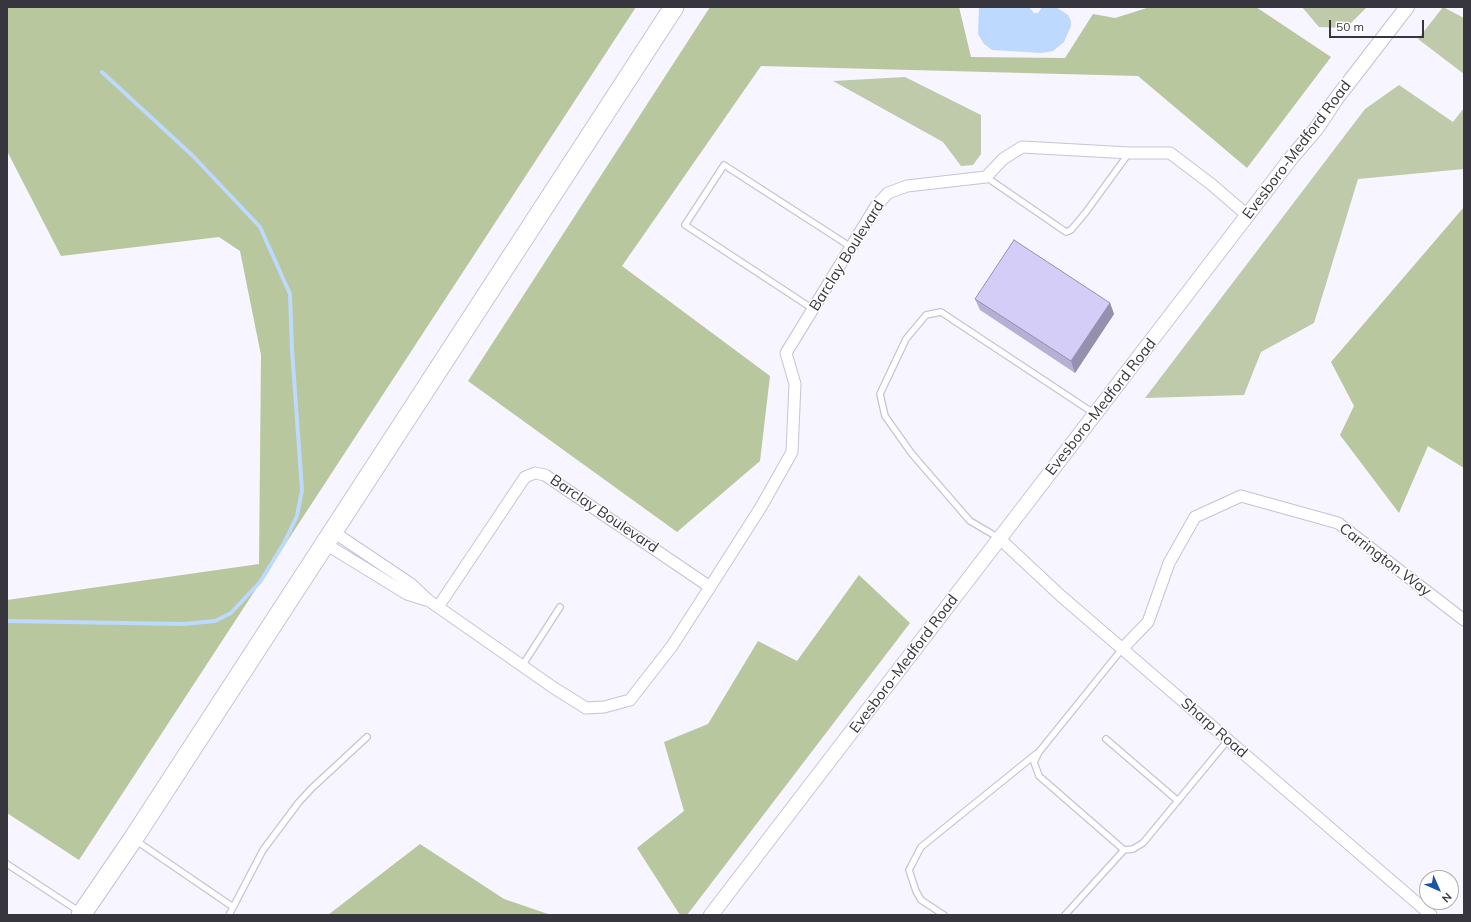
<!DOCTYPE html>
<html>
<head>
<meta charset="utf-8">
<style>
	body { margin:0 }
	#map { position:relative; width:1471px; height:922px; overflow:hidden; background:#f7f5ff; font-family:Mulish,sans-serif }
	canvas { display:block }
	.frame { position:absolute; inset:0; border:8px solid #37353e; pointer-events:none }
	.north { position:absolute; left:1419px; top:870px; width:40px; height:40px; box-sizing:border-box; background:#fff; border:1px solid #afaeb2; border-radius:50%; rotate:135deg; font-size:11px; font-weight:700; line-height:16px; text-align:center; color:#37353e }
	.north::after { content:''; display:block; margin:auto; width:14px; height:18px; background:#1a54a6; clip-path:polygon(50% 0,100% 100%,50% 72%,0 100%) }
	.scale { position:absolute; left:1329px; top:20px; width:95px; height:18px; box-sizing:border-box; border:2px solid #37353e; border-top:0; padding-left:5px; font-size:12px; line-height:14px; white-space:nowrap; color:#37353e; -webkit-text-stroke:3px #fff; paint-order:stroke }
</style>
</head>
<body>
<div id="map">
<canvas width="1471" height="922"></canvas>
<div class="frame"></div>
<div class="north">N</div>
<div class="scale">50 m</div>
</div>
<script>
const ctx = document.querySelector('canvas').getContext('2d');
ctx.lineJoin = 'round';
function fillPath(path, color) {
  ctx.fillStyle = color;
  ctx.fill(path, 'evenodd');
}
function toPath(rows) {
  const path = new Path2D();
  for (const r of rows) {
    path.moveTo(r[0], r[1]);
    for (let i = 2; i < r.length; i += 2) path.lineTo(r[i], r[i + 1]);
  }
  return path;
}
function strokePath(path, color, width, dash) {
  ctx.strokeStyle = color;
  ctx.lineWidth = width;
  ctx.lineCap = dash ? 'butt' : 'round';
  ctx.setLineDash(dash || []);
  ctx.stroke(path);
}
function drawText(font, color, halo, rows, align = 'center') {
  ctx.font = font + ' Mulish,sans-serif';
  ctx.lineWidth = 3;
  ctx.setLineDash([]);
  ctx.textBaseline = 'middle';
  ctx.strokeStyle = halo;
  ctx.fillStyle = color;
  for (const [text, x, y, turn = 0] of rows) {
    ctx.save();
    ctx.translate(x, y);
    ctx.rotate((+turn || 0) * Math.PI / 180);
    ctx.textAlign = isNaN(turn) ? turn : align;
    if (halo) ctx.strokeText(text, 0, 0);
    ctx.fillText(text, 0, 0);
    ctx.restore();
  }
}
const green = toPath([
	[1302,7,1367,7,1346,28,1319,27],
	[1443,7,1464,18,1464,74,1418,39],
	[905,77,981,115,981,154,973,165,961,166,943,142,833,81],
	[1399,85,1453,122,1464,108,1464,169,1358,179,1314,323,1261,352,1244,395,1145,398,1365,109]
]);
const forest = toPath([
	[7,7,636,7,79,860,7,813,7,600,259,564,261,355,240,251,219,237,61,256,7,151],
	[710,7,959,7,971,57,1065,58,1093,14,1115,18,1150,7,1256,7,1331,57,1247,168,1138,76,761,66,622,266,770,376,760,461,677,532,468,381],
	[1464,207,1464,468,1428,446,1399,513,1340,435,1354,406,1331,362],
	[859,575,910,623,687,915,680,915,637,848,684,811,664,742,708,724,758,641,797,661],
	[420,844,504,899,551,915,328,915]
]);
const water = toPath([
	[979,7,1029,7,1034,13,1038,13,1042,7,1056,7,1068,15,1071,21,1071,26,1064,42,1053,51,1042,53,992,50,984,44,978,34]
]);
const stream = toPath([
	[7,621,184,624,215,621,231,613,260,582,284,543,297,516,302,490,292,350,290,294,260,227,193,156,102,72]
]);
const service = toPath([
	[986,177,1066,232,1071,230,1086,212,1129,153],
	[813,309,685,225,724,165,851,247],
	[999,538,970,521,912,454,885,416,880,394,906,339,926,315,941,312,1095,414],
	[1122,649,1039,752,1034,762,1039,776,1124,850,1133,849,1143,843,1228,740],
	[522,666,560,607],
	[1106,739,1178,801],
	[135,840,233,907],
	[7,864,80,912],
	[229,915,263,850,299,802,312,788,367,737],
	[944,915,921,900,916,891,909,870,921,847,1036,754],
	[1065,915,1124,850]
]);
const minor = toPath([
	[332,531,411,584,428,600,554,688,586,708,604,707,630,700,672,646,710,587,545,475,535,473,525,477,438,607],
	[1000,539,1061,596,1431,915],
	[324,543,407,594,426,600],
	[710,587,761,507,792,452,795,384,786,353,876,206,888,193,907,186,986,177,1003,159,1022,147,1130,153,1170,153,1211,184,1247,215],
	[1122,649,1148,622,1169,563,1195,517,1241,496,1338,523,1464,620]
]);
const tertiary = toPath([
	[711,915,1292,157,1316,129,1336,99,1407,7]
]);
const trunk = toPath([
	[81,915,133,839,674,7]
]);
const wall = toPath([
	[975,299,1110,303,1114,314,1075,373,980,310]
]);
const shadedWall = toPath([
	[1110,303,1114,314,1075,373,1071,361]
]);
const building = toPath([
	[1014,240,1110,303,1071,361,975,299,1014,240]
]);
const streetNames = [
	["Evesboro-Medford Road",1297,150,-53],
	["Barclay Boulevard",847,256,-58],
	["Evesboro-Medford Road",1101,407,-52],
	["Barclay Boulevard",604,514,34],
	["Carrington Way",1385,560,37],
	["Evesboro-Medford Road",904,664,-53],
	["Sharp Road",1214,728,41]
];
fillPath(green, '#bfcaab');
fillPath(forest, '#b8c79e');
fillPath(water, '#bdd9fd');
strokePath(stream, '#bdd9fd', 4);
strokePath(service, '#c6c3da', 8);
strokePath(minor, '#c6c3da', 13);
strokePath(tertiary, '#c6c3da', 16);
strokePath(trunk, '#c6c3da', 21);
strokePath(service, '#fff', 5.5);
strokePath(minor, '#fff', 11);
strokePath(tertiary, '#fff', 14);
strokePath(trunk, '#fff', 19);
fillPath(wall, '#b6b0d5');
fillPath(shadedWall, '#9490ae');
fillPath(building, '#d4cdf8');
strokePath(building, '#9490ae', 1);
drawText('15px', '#37353e', '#fff', streetNames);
</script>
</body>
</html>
